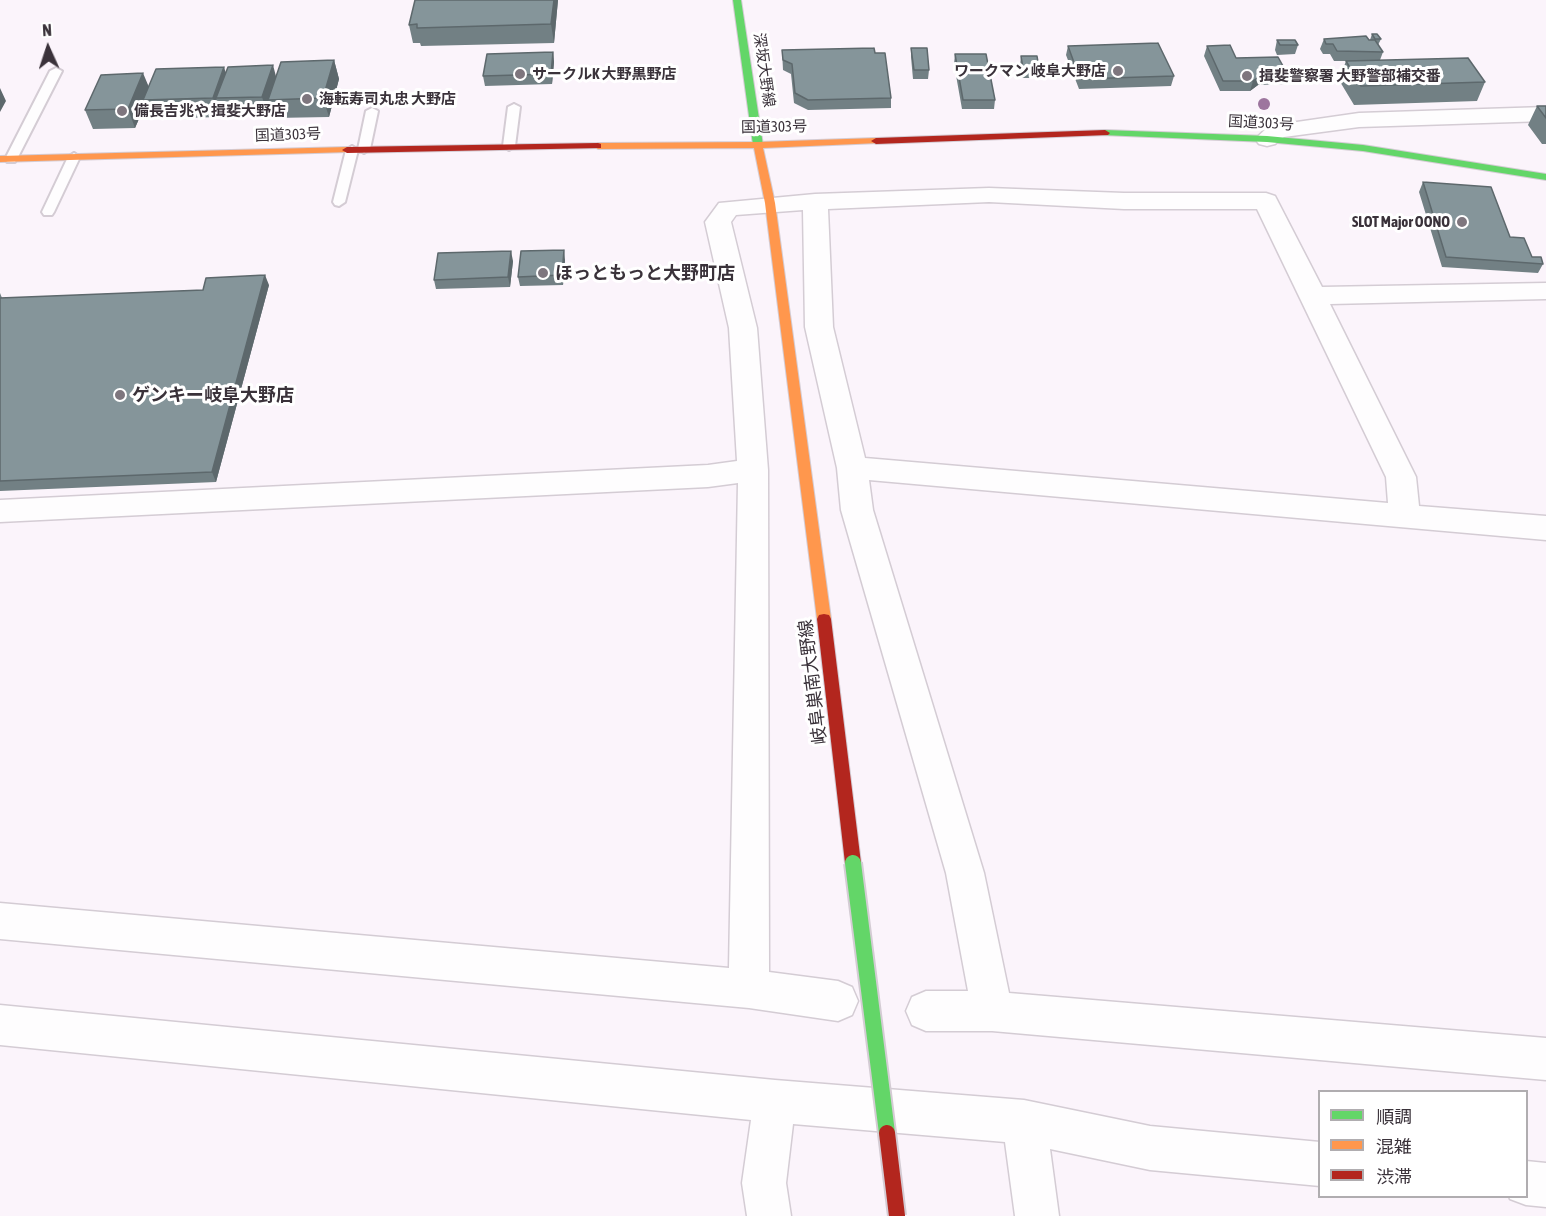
<!DOCTYPE html>
<html>
<head>
<meta charset="utf-8">
<style>
	body { margin:0 }
	#map { position:relative; width:1546px; height:1216px; overflow:hidden; background:#fbf4fb; font-family:"Asap Condensed","Noto Sans JP",sans-serif }
	canvas { display:block }
	.legend { position:absolute; left:1318px; top:1090px; width:210px; height:108px; box-sizing:border-box; background:#fff; border:2px solid #b0adb0; margin:0; padding:8px 10px; list-style:none; font-size:18px; color:#3a323a }
	.legend li { display:flex; align-items:center; gap:12px; height:30px }
	.legend b { width:30px; border:2px solid #b0adb0 }
	.north { position:absolute; left:18px; top:18px; width:60px; height:60px; -webkit-text-stroke:4px #fff; paint-order:stroke; rotate:357deg; font-size:16px; font-weight:700; line-height:24px; text-align:center; color:#3a323a }
	.north::after { content:''; display:block; margin:auto; width:21px; height:27px; background:#3a323a; clip-path:polygon(50% 0,100% 100%,50% 72%,0 100%) }
</style>
</head>
<body>
<div id="map">
<canvas width="1546" height="1216"></canvas>
<ul class="legend">
<li><b style="height:8px;background:#63d668"></b>順調</li>
<li><b style="height:8px;background:#ff974d"></b>混雑</li>
<li><b style="height:8px;background:#b3261e"></b>渋滞</li>
</ul>
<div class="north">N</div>
</div>
<script>
const ctx = document.querySelector('canvas').getContext('2d');
ctx.lineJoin = 'round';
function toPath(rows) {
  const path = new Path2D();
  for (const r of rows) {
    path.moveTo(r[0], r[1]);
    for (let i = 2; i < r.length; i += 2) path.lineTo(r[i], r[i + 1]);
  }
  return path;
}
function strokePath(path, color, width, dash) {
  ctx.strokeStyle = color;
  ctx.lineWidth = width;
  ctx.lineCap = dash ? 'butt' : 'round';
  ctx.setLineDash(dash || []);
  ctx.stroke(path);
}
function fillPath(path, color) {
  ctx.fillStyle = color;
  ctx.fill(path, 'evenodd');
}
function drawText(font, color, halo, rows, align = 'center') {
  ctx.font = font + ' "Asap Condensed","Noto Sans JP",sans-serif';
  ctx.lineWidth = 6;
  ctx.setLineDash([]);
  ctx.textBaseline = 'middle';
  ctx.strokeStyle = halo;
  ctx.fillStyle = color;
  for (const [text, x, y, turn = 0] of rows) {
    ctx.save();
    ctx.translate(x, y);
    ctx.rotate((+turn || 0) * Math.PI / 180);
    ctx.textAlign = isNaN(turn) ? turn : align;
    if (halo) ctx.strokeText(text, 0, 0);
    ctx.fillText(text, 0, 0);
    ctx.restore();
  }
}
const lane = toPath([
	[56,68,62,71,17,159,15,162,7,162,5,159,50,71,56,68],
	[514,104,520,107,515,146,509,150,503,146,508,107,514,104],
	[372,108,378,111,370,149,364,153,358,149,366,111,372,108],
	[352,146,358,150,345,202,339,206,335,205,333,202,346,150,352,146],
	[74,153,80,157,54,212,52,215,44,215,42,212,68,157,74,153]
]);
const street = toPath([
	[1546,107,1546,121,1359,127,1284,137,1275,144,1267,146,1259,144,1255,139,1269,126,1359,113,1546,107],
	[989,188,1124,193,1266,193,1275,196,1322,287,1546,283,1546,299,1330,304,1416,477,1419,506,1546,516,1546,540,869,480,873,510,984,873,1009,993,1546,1038,1546,1080,992,1031,926,1031,912,1025,906,1011,912,997,926,991,968,991,946,873,841,510,837,468,805,327,803,210,736,215,731,222,757,328,768,470,769,972,838,981,852,987,858,1001,852,1015,838,1021,749,1008,0,939,0,903,729,968,738,483,708,487,0,522,0,500,708,465,737,461,729,328,705,222,719,203,815,194,989,188],
	[989,202,1124,209,1257,209,1386,477,1388,503,865,458,833,327,828,209,989,202],
	[0,1005,775,1080,1024,1100,1150,1126,1320,1142,1320,1186,1150,1170,1050,1149,1059,1216,1015,1216,1005,1142,793,1124,786,1183,791,1216,747,1216,742,1183,751,1120,0,1045,0,1005],
	[1526,1161,1546,1163,1546,1207,1526,1205,1510,1199,1509,1196,1526,1196,1526,1161]
]);
const fast = toPath([
	[733,0,741,0,763,145,758,148,753,145,733,0],
	[1105,130,1267,136,1363,145,1546,174,1546,180,1363,151,1267,142,1102,135,1100,133,1105,130]
]);
const slow = toPath([
	[876,138,881,141,879,143,763,148,775,203,831,619,829,623,824,624,819,623,817,619,765,203,754,148,598,149,593,146,598,143,758,142,876,138],
	[347,147,352,150,350,152,0,162,0,156,347,147]
]);
const jam = toPath([
	[1105,130,1110,133,1108,135,876,144,871,141,876,138,1105,130],
	[598,143,601,144,601,148,347,153,342,150,347,147,598,143],
	[824,614,829,615,831,619,861,863,858,868,853,870,848,868,845,863,817,619,819,615,824,614]
]);
const fastBridge = toPath([
	[853,863,887,1133]
]);
const jamBridge = toPath([
	[887,1133,897,1216]
]);
const trees = [
	[1264,104]
];
const wall = toPath([
	[558,0,554,43,421,46,420,43,413,43,409,25],
	[1372,34,1381,39,1378,45,1383,52,1380,60,1485,82,1477,101,1354,105,1339,80,1346,61,1356,61,1334,61,1330,54,1323,54,1320,49,1324,39,1370,40],
	[1277,40,1298,45,1295,54,1277,55,1275,50],
	[1068,46,1174,76,1171,86,1079,89,1066,55],
	[1207,46,1236,58,1288,75,1285,84,1258,85,1250,91,1220,91,1204,56],
	[911,48,929,70,928,79,913,79,911,57],
	[782,50,875,53,891,98,891,108,808,110,794,103,791,74,783,70],
	[553,52,554,62,552,84,485,86,483,76],
	[955,54,995,100,994,109,962,109,954,64],
	[1021,56,1039,68,1037,78,1022,78,1020,66],
	[334,60,339,79,329,117,274,118,271,108,268,115,223,117,221,112,219,117,150,119,145,105,135,128,93,129,85,110,149,87,226,72,276,76],
	[1537,106,1546,106,1546,144,1542,144,1528,125],
	[1423,182,1510,237,1532,257,1543,264,1538,273,1442,267,1419,192],
	[565,260,563,285,520,286,518,277],
	[513,261,510,287,436,289,434,280],
	[269,285,216,482,0,491,0,293,2,298,203,290]
]);
const shadedWall = toPath([
	[554,0,558,0,554,43,551,24],
	[553,52,554,62,552,84,551,74],
	[334,60,339,79,329,117,323,98],
	[273,65,278,84,268,100,271,108,268,115,262,97],
	[224,67,230,86,216,98,221,112,219,117,213,98],
	[143,73,151,92,143,100,145,105,135,128,128,109],
	[1261,76,1258,85,1250,91,1253,81],
	[0,88,6,101,0,112],
	[564,250,565,260,563,285,562,275],
	[511,251,513,261,510,287,508,277],
	[265,275,269,285,216,482,212,472]
]);
const building = toPath([
	[415,0,554,0,551,24,417,28,417,24,409,25,415,0],
	[1372,34,1377,34,1381,39,1375,39,1372,34],
	[1366,36,1369,40,1375,40,1383,52,1337,51,1333,44,1326,44,1324,39,1366,36],
	[1277,40,1295,40,1298,45,1280,45,1277,40],
	[1158,43,1174,76,1080,79,1068,46,1158,43],
	[1230,45,1236,58,1278,57,1288,75,1261,76,1253,81,1223,81,1207,46,1230,45],
	[874,48,875,53,885,53,891,98,808,100,795,93,792,64,783,60,782,50,874,48],
	[911,48,927,48,929,70,914,70,911,48],
	[553,52,551,74,483,76,487,54,553,52],
	[955,54,986,54,995,100,963,100,955,54],
	[1021,56,1037,56,1039,68,1023,68,1021,56],
	[1468,58,1485,82,1361,86,1346,61,1468,58],
	[334,60,323,98,268,100,281,62,334,60],
	[273,65,262,97,216,98,228,67,273,65],
	[224,67,213,98,143,100,156,69,224,67],
	[143,73,128,109,85,110,101,75,143,73],
	[1537,106,1546,106,1546,118,1537,106],
	[1423,182,1491,187,1510,237,1524,238,1532,257,1541,257,1543,264,1446,257,1423,182],
	[564,250,562,275,518,277,521,251,564,250],
	[511,251,508,277,434,280,438,253,511,251],
	[265,275,212,472,0,481,0,298,203,290,206,278,265,275]
]);
const markers = [
	[1118,71,6,"#7e767e"],
	[520,74,6,"#7e767e"],
	[1247,76,6,"#7e767e"],
	[307,99,6,"#7e767e"],
	[122,111,6,"#7e767e"],
	[1462,222,6,"#7e767e"],
	[543,273,6,"#7e767e"],
	[120,395,6,"#7e767e"]
];
const farStreetnames = [
	["深坂大野線",764,70,82],
	["国道303号",1261,123,3],
	["国道303号",774,127,-1],
	["国道303号",288,135,-2]
];
const farPoinames = [
	["ワークマン 岐阜大野店",1106,71,"right"],
	["サークルK 大野黒野店",532,74],
	["揖斐警察署 大野警部補交番",1259,76],
	["海転寿司丸忠 大野店",319,99],
	["備長吉兆や 揖斐大野店",134,111],
	["SLOT Major OONO",1450,222,"right"]
];
const poiNames = [
	["ほっともっと大野町店",555,273],
	["ゲンキー岐阜大野店",132,395]
];
const streetNames = [
	["岐阜巣南大野線",813,682,-97]
];
strokePath(lane, '#d4ccd4', 4);
strokePath(street, '#d4ccd4', 3);
strokePath(fast, '#d4ccd4', 2);
strokePath(slow, '#d4ccd4', 2);
strokePath(jam, '#d4ccd4', 2);
fillPath(lane, '#fefdfe');
fillPath(street, '#fefdfe');
fillPath(fast, '#63d668');
fillPath(slow, '#ff974d');
fillPath(jam, '#b3261e');
strokePath(fastBridge, '#d4ccd4', 20, []);
strokePath(jamBridge, '#d4ccd4', 20, []);
strokePath(fastBridge, '#63d668', 16);
strokePath(jamBridge, '#b3261e', 16);
ctx.fillStyle = '#9d759e';
for (const [x, y] of trees) {
  ctx.beginPath();
  ctx.arc(x, y, 6, 0, 2 * Math.PI);
  ctx.fill();
}
fillPath(wall, '#728084');
fillPath(shadedWall, '#5d686c');
fillPath(building, '#85959a');
strokePath(building, '#5d686c', 1.5);
for (const [x, y, r, color] of markers) {
  const dot = new Path2D();
  dot.arc(x, y, r, 0, 2 * Math.PI);
  ctx.fillStyle = color;
  ctx.fill(dot);
  strokePath(dot, '#fff', 2);
}
drawText('15px', '#3a323a', '#fff', farStreetnames);
drawText('bold 15px', '#3a323a', '#fff', farPoinames, 'left');
drawText('bold 18px', '#3a323a', '#fff', poiNames, 'left');
drawText('18px', '#3a323a', '#fff', streetNames);
</script>
</body>
</html>
